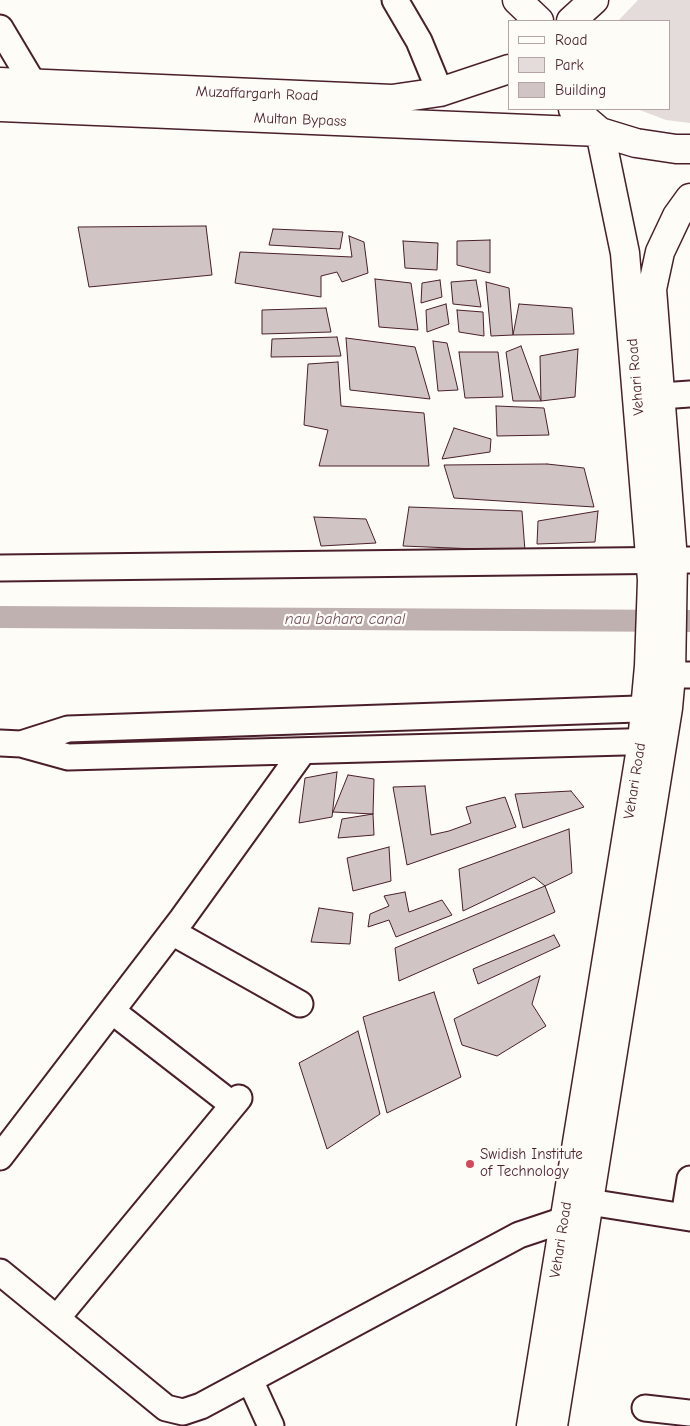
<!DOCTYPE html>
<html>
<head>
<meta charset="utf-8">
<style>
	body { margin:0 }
	#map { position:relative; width:690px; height:1426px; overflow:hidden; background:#fdfcf7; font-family:"Comic Neue",sans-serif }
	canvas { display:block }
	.legend { position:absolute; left:508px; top:20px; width:162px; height:90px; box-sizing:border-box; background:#fdfcf7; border:1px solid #b5a4a5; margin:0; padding:6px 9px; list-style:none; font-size:15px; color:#4a1f2b }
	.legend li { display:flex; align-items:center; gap:10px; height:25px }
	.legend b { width:25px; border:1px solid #b5a4a5 }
</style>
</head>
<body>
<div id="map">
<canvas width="690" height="1426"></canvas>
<ul class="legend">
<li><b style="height:6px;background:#fdfcf7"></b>Road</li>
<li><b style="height:14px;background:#e3dcda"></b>Park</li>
<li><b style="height:14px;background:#d0c5c4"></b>Building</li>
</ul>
</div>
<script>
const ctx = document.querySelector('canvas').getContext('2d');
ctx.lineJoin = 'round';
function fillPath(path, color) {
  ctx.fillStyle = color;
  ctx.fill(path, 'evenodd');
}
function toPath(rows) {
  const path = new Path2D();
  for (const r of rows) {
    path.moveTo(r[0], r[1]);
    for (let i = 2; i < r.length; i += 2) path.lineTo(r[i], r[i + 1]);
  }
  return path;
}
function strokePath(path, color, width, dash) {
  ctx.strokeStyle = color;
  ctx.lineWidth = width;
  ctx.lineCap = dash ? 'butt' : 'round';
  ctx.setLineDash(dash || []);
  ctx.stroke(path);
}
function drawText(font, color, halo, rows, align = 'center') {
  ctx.font = font + ' "Comic Neue",sans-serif';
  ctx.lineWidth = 4.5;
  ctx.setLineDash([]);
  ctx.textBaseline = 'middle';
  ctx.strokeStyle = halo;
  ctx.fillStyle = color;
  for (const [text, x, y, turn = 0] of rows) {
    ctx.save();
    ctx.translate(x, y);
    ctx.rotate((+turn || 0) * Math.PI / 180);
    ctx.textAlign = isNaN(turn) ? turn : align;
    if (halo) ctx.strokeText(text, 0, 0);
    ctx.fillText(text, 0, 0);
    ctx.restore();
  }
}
const green = toPath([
	[638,0,690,0,690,123,666,120,637,109,669,109,669,21,618,21]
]);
const canal = toPath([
	[0,617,690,621]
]);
const building = toPath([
	[206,226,212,275,89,287,78,227,206,226],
	[273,229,343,232,340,249,269,245,273,229],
	[349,236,364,242,368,273,342,282,337,272,321,276,321,297,235,283,240,252,352,257,349,236],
	[490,240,490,273,457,265,457,241,490,240],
	[403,241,438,243,437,270,405,268,403,241],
	[375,279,411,283,418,330,379,327,375,279],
	[440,280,442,297,421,303,422,283,440,280],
	[476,280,481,307,453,304,451,282,476,280],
	[486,282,509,288,513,335,491,336,486,282],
	[446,304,449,324,427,332,426,310,446,304],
	[519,304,572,308,574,334,513,335,519,304],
	[326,308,331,332,262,334,262,310,326,308],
	[457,310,483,312,484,336,459,332,457,310],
	[337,337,341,356,271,357,272,339,337,337],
	[346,338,415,347,430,399,350,390,346,338],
	[433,341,447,343,458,390,438,391,433,341],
	[521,346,541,401,513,401,506,352,521,346],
	[578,349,575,397,541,401,540,356,578,349],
	[459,352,498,352,503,397,465,398,459,352],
	[338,362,341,406,424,413,429,466,319,466,328,430,304,425,308,364,338,362],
	[496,406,544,408,549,435,497,436,496,406],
	[454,428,491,439,490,452,442,459,454,428],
	[547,464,584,468,594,507,454,498,444,465,547,464],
	[409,507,522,511,525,551,403,546,409,507],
	[598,511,595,542,537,544,538,521,598,511],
	[314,517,366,519,376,543,321,546,314,517],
	[337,772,332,817,299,823,305,778,337,772],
	[348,775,374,779,373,814,333,812,348,775],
	[425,786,431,835,449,831,471,823,466,807,505,797,516,827,407,865,393,787,425,786],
	[571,791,584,807,523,828,515,794,571,791],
	[373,814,374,835,338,838,342,819,373,814],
	[569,829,572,873,545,886,534,877,463,911,459,869,569,829],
	[389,847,391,881,353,891,347,858,389,847],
	[545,886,555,912,399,981,395,948,545,886],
	[405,892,409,912,442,900,452,915,396,937,389,920,368,927,370,914,389,906,384,896,405,892],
	[319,908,353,913,350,944,311,942,319,908],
	[554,935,560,946,478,984,473,969,554,935],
	[540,976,532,1004,546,1026,497,1056,462,1045,454,1019,540,976],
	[434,992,461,1077,387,1113,363,1017,434,992],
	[358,1031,380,1114,327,1149,299,1063,358,1031]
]);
const minor = toPath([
	[395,0,419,41,440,92],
	[0,28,34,85],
	[661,396,690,394],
	[0,568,690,560],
	[671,675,690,675],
	[0,743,21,744,68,757,662,741],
	[21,744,68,729,666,708],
	[172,932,300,1004],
	[112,1011,233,1105],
	[0,1157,182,919,303,751],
	[570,1197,589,1202,690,1218],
	[684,1217,690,1179],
	[0,1272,166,1408,183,1412,201,1406,519,1235,564,1220],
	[57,1318,239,1098],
	[250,1380,271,1426],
	[645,1408,690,1413]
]);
const major = toPath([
	[517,0,539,21],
	[571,21,594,0],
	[0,82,392,99,440,92,509,69],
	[0,107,600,132,625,253,652,580,649,666,642,742,531,1426],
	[573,109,600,132,636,143,676,149,690,149],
	[553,1426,668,708,671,675,673,560,652,289,660,252,677,216,690,198]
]);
const markers = [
	[470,1164,5,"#d1495b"]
];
const streetNames = [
	["Muzaffargarh Road",257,94,2],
	["Multan Bypass",300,120,2],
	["Vehari Road",636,377,-95],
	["Vehari Road",635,781,-81],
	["Vehari Road",561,1240,-81]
];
const poiNames = [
	["Swidish Institute",480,1155],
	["of Technology",480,1172]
];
const waterNames = [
	["nau bahara canal",345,619]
];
fillPath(green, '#e3dcda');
strokePath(canal, '#c0b1b1', 22);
fillPath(building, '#d0c5c4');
strokePath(building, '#4a1f2b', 1);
strokePath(minor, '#4a1f2b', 29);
strokePath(major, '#4a1f2b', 31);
strokePath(minor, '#fdfcf7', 25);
strokePath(major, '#fdfcf7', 28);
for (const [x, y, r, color] of markers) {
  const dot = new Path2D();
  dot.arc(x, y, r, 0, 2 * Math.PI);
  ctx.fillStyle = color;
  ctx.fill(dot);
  strokePath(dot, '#fdfcf7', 2);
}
drawText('15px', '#4a1f2b', '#fdfcf7', streetNames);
drawText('15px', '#4a1f2b', '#fdfcf7', poiNames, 'left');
drawText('italic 16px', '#73525a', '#fdfcf7', waterNames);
</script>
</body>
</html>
